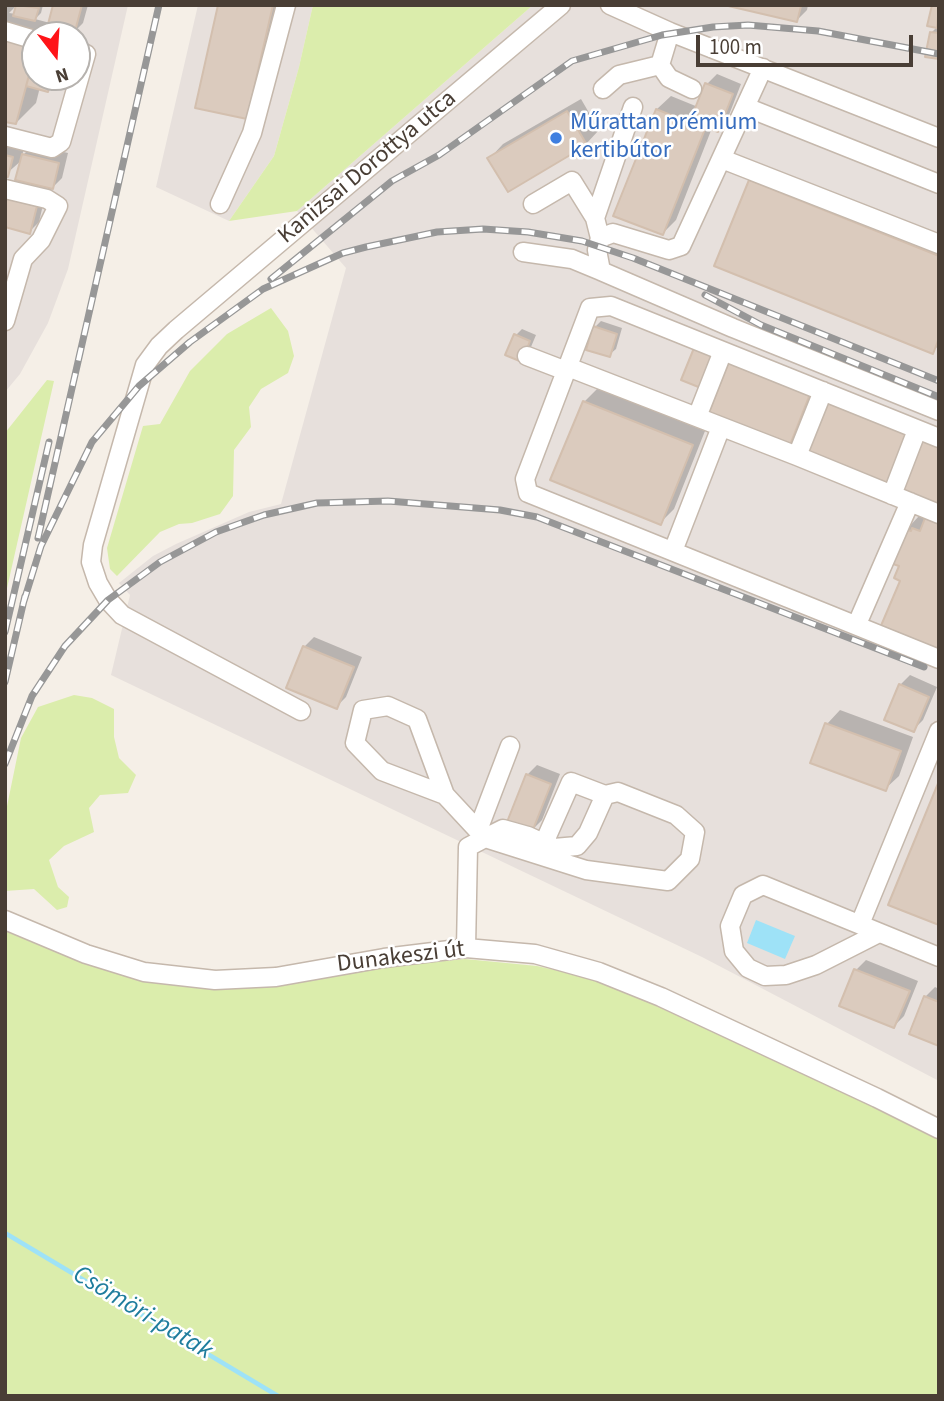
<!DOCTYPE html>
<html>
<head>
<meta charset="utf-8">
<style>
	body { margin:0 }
	#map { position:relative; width:944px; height:1401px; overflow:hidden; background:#f5efe7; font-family:"Source Sans 3",sans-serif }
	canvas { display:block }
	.frame { position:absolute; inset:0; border:7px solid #493e35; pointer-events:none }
	.north { position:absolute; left:21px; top:21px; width:70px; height:70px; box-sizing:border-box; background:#fff; border:2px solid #b6b2ae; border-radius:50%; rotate:163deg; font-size:19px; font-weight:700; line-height:28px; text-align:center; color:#493e35 }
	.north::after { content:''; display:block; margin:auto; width:24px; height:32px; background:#ff1418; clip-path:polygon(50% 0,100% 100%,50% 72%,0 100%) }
	.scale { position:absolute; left:696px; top:35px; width:217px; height:32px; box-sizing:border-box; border:4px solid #493e35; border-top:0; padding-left:9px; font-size:21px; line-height:24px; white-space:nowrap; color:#493e35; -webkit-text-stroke:5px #fff; paint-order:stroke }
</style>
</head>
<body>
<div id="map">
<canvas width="944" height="1401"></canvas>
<div class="frame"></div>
<div class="north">N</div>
<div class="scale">100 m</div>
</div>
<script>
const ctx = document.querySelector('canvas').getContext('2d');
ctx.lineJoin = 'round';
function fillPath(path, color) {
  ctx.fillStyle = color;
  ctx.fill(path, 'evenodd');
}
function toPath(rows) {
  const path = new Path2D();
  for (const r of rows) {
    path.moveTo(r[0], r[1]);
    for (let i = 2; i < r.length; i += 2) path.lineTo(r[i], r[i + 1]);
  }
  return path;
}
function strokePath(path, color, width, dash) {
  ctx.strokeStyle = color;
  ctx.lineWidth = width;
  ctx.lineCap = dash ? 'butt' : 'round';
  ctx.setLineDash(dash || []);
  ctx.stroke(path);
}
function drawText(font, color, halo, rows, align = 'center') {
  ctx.font = font + ' "Source Sans 3",sans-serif';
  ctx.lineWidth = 5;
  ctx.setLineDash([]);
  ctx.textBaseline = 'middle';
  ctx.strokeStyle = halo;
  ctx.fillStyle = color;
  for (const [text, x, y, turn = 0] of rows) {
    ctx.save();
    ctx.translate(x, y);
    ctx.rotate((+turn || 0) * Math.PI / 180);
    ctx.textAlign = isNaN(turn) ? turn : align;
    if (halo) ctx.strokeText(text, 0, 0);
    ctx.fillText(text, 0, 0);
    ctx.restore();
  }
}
const industrial = toPath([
	[5,5,128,5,68,269,48,323,20,374,5,392],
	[35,35,77,35,77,77,35,77],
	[198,5,313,5,299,67,274,156,229,221,156,187],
	[533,5,939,5,939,1081,702,957,111,675,130,595,119,583,153,556,176,544,249,512,281,504,346,268,297,211]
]);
const green = toPath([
	[313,5,533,5,297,211,229,221,274,156,299,67],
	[271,308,288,331,294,356,288,373,261,389,249,407,251,427,234,450,233,496,220,514,192,523,179,524,160,532,117,576,110,569,107,548,143,426,160,424,190,371,227,334],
	[47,380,54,381,5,597,5,433],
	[74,695,92,698,114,709,114,737,119,758,136,775,128,793,100,795,89,808,94,832,64,846,49,860,58,887,69,897,67,907,57,910,34,889,5,891,5,816,21,738,38,707],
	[5,931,73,959,143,978,279,984,383,967,465,959,537,966,600,980,871,1105,939,1140,939,1396,5,1396]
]);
const water = toPath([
	[756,920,795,936,785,959,747,943]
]);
const shadow = toPath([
	[5,5,17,5,9,13,16,14,18,5,43,5,41,13,35,19,50,23,55,5,88,5,83,23,73,33,55,28,53,35,35,35,35,77,58,77,48,90,40,87,36,103,16,123,5,120],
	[220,5,280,5,256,108,247,117],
	[732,5,808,5,807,10,797,20],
	[939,5,939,58,932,32,938,26,929,24],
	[717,74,741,84,727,120,717,130,712,128,676,220,663,233,616,215,657,109,671,96,698,107,707,84],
	[581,99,599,130,586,144,490,158,503,144],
	[5,139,25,144,22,156,33,145,68,153,62,178,52,188,22,160,5,175],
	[763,168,939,238,939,345,932,352,750,181],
	[5,186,45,196,39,222,29,232,5,225],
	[601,321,622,328,616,349,609,355,595,327],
	[522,329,536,335,528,354,516,335],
	[744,350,822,381,803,429,790,443],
	[598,388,705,431,674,509,660,523,584,402],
	[939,507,939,649,902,580,901,565,906,530,919,516,924,518],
	[314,637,362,657,346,697,336,707,304,647],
	[910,675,937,687,923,720,913,730,900,685],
	[840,710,913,737,899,776,885,789,812,762,827,724],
	[537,765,560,774,542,820,532,830,527,775],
	[866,960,918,981,904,1016,894,1026,856,970],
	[935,987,939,989,939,1044,925,997]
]);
const stream = toPath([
	[5,1233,278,1396]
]);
const building = toPath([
	[16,5,39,8,35,21,13,16,16,5],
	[53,5,82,5,74,35,47,28,53,5],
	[218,5,273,5,247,119,195,108,218,5],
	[724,5,798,5,801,6,797,22,724,5],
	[932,5,939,5,937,28,927,26,932,5],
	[930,32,939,33,939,59,925,57,930,32],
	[5,36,35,44,35,53,16,124,5,122,5,36],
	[35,53,35,77,52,77,48,92,26,86,35,53],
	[705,83,733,94,718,132,690,121,705,83],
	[656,109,705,129,663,235,613,216,656,109],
	[567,111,587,145,508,192,487,158,567,111],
	[22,154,59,163,53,189,15,180,22,154],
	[5,155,13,157,8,177,5,177,5,155],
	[749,180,939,256,939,338,933,354,714,266,749,180],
	[5,198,37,206,30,234,5,227,5,198],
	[593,326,617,334,610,357,586,350,593,326],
	[514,334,530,341,522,362,505,355,514,334],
	[694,348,714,357,701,388,681,380,694,348],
	[729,362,810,394,790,445,709,413,729,362],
	[583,401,693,445,661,525,550,480,583,401],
	[826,402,907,434,887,484,807,452,826,402],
	[922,440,939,447,939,505,902,490,922,440],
	[925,518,939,524,939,651,880,628,900,581,894,578,899,566,890,563,904,529,911,531,912,528,920,531,925,518],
	[303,646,354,667,337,709,286,688,303,646],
	[899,684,929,697,914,732,884,720,899,684],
	[825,723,901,751,886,791,810,763,825,723],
	[526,774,551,784,532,832,507,822,526,774],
	[939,781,939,925,888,905,939,781],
	[854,969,910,991,894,1028,839,1006,854,969],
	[924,996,939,1002,939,1046,909,1034,924,996]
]);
const minor = toPath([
	[610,5,670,32,939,138],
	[5,31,35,40],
	[670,32,660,65,669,78,692,89],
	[763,68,681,246,669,250,613,233,600,238,597,250,601,271,733,328,939,411],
	[603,89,619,75,660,65],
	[746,107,939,184],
	[5,136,52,148,61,142,86,54,77,51],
	[722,159,939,244],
	[5,189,47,199,58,206,41,240,23,259,5,321],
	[220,204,252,133,286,5],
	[533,204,572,181,595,218],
	[600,238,595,218,633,107],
	[523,252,572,259,601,271],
	[527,356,566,371],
	[568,367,797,456,939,514],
	[697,417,723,351],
	[939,438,611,306,590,308,525,479,528,493,939,659],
	[797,456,823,391],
	[892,495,917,430],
	[673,551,721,427],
	[857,624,910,502],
	[301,711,122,615,108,600,98,583,91,562,93,545,145,365,159,346,176,330,561,5],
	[445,795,417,719,388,706,363,710,355,743,382,771,445,795,485,838,503,829,528,836,554,848,577,846,588,833,605,795,618,792,676,815,695,832,690,859,668,881,586,870,485,838,468,847,466,948],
	[478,830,510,746],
	[544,843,571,782,605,795],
	[5,920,86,954,144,972,215,980,276,977,384,958,466,948,535,954,599,972,661,997,877,1098,939,1129],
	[860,924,939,731],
	[879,933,816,965,786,975,765,976,748,968,734,951,730,926,743,895,763,885,939,957]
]);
const rail = toPath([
	[271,279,392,181,439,155,572,61,662,35,713,27,748,25,818,31,939,54],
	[705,295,761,325,939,397],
	[38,538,159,5],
	[23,604,41,546,92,442,139,386,190,342,263,289,343,253,366,247,437,232,483,229,528,232,582,241,633,258,939,381],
	[5,632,49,442],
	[5,682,25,596],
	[5,764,32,696,65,646,108,600,160,562,216,532,264,515,317,503,388,501,500,510,537,517,924,667]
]);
const markers = [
	[556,138,7,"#3f7fe0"]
];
const shopNames = [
	["Műrattan prémium",570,124],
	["kertibútor",570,152]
];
const streetNames = [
	["Kanizsai Dorottya utca",368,168,-40],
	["Dunakeszi út",401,958,-7]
];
const waterNames = [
	["Csömöri-patak",142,1314,31]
];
fillPath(industrial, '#e7e0dc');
fillPath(green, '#dbedac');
fillPath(water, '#9ee2f7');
fillPath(shadow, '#0003');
strokePath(stream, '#9ee2f7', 4.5);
fillPath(building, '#dbcbbe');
strokePath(building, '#d3bfae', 2);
strokePath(minor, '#c5b8ac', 21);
strokePath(minor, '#fff', 18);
strokePath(rail, '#979797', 7);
strokePath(rail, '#fff', 4.5, [13]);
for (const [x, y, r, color] of markers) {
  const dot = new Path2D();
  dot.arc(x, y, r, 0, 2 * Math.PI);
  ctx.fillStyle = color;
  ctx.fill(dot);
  strokePath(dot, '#fff', 2.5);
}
drawText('24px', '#366cbe', '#fff', shopNames, 'left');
drawText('24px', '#493e35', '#fff', streetNames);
drawText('italic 26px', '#1f7d9d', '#fff', waterNames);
</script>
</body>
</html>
